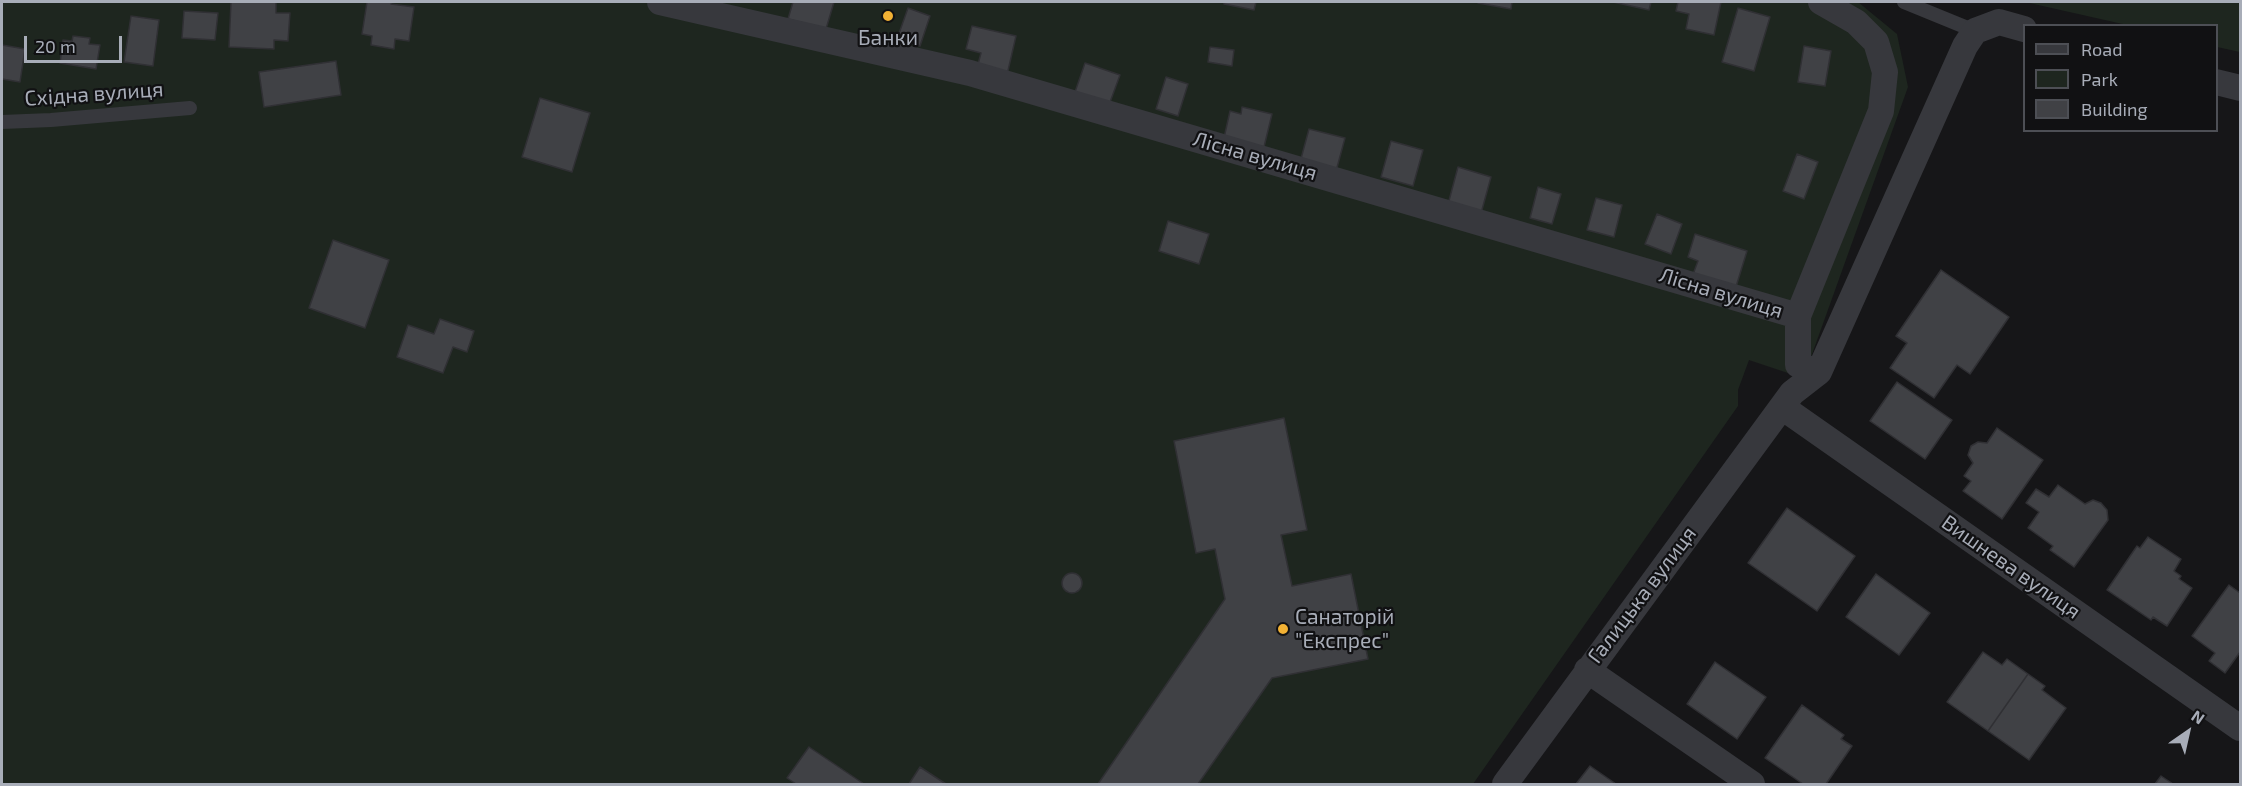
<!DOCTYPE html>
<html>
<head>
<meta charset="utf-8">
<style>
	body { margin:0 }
	#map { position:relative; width:2242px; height:786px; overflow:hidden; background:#161618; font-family:"Exo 2",sans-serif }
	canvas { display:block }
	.frame { position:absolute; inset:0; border:3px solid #a8adb8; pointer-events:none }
	.legend { position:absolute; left:2023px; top:24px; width:195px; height:108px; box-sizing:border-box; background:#111113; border:2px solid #4d4f55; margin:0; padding:8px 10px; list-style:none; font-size:18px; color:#a8adb8 }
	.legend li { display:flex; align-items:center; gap:12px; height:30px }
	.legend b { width:30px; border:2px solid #4d4f55 }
	.north { position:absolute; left:2158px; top:702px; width:60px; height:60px; -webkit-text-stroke:4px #111113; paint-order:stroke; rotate:34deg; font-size:16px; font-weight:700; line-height:24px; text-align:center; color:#a8adb8 }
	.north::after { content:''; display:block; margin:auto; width:21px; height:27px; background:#a8adb8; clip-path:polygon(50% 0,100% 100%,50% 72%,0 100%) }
	.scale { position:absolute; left:24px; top:36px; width:98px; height:27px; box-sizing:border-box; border:3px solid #a8adb8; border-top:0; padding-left:8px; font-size:18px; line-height:21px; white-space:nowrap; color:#a8adb8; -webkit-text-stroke:4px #111113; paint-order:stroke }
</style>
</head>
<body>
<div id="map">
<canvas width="2242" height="786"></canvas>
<div class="frame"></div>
<ul class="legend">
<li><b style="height:8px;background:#37383d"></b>Road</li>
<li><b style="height:16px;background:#1e261f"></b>Park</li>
<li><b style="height:16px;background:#404145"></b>Building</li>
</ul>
<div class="north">N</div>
<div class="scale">20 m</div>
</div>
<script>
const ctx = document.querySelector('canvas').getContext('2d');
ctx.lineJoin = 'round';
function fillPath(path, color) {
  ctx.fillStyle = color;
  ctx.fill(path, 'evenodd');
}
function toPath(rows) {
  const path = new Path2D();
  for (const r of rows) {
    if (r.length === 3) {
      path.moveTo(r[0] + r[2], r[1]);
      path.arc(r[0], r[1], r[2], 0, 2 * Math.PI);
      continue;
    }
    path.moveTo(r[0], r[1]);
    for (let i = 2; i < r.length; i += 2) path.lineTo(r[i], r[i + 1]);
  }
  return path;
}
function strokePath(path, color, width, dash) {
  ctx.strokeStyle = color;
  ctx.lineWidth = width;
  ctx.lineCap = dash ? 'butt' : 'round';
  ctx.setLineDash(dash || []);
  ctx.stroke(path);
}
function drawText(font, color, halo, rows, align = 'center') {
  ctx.font = font + ' "Exo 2",sans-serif';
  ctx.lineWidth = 4.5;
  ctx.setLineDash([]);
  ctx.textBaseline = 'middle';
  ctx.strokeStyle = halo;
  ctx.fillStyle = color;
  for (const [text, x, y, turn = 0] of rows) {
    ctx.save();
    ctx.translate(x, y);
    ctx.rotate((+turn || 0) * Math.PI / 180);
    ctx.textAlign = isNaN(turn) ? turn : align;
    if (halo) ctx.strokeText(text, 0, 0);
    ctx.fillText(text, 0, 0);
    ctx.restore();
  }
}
const green = toPath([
	[2,2,1858,2,1897,34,1908,87,1811,357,1788,373,1749,360,1738,390,1738,406,1473,784,2,784],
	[2025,2,2240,2,2240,52,2217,47,2216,26,2127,25]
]);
const building = toPath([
	[231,2,276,2,276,13,290,13,288,41,274,40,274,49,229,47,231,2],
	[367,2,392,2,391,4,414,7,409,41,395,39,394,49,371,45,372,36,362,34,367,2],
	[793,2,834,2,826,29,788,19,793,2],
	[1224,2,1256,2,1254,10,1224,4,1224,2],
	[1478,2,1512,2,1511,9,1478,3,1478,2],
	[1613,2,1651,2,1649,10,1613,2],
	[1678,2,1721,2,1714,35,1686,29,1689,14,1676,11,1678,2],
	[908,8,930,16,920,46,897,39,908,8],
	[1738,8,1770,17,1754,71,1722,62,1738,8],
	[184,11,218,13,215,40,182,38,184,11],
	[131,16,159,20,153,66,124,62,131,16],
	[972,26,1016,36,1007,75,977,68,981,53,966,49,972,26],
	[73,36,90,38,89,44,100,45,96,69,60,63,63,40,72,41,73,36],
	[2,45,25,49,20,82,2,79,2,45],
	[1804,46,1831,51,1825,86,1798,82,1804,46],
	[1210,47,1234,50,1232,66,1208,62,1210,47],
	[336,61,341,95,264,107,259,72,336,61],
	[1085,63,1120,75,1109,105,1075,92,1085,63],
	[1166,77,1188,84,1178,116,1156,109,1166,77],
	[540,98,590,113,572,172,522,157,540,98],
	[1242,107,1272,114,1264,147,1224,138,1230,111,1241,114,1242,107],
	[1309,129,1345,138,1335,175,1299,166,1309,129],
	[1391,141,1423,150,1413,186,1381,177,1391,141],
	[1797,154,1818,162,1804,199,1783,191,1797,154],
	[1458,167,1491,177,1480,217,1447,208,1458,167],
	[1538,187,1561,194,1552,224,1530,218,1538,187],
	[1596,198,1622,205,1614,237,1587,230,1596,198],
	[1657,214,1682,224,1671,254,1645,244,1657,214],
	[1168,221,1209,234,1199,264,1159,251,1168,221],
	[1695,234,1747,251,1735,290,1692,277,1698,261,1688,257,1695,234],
	[333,240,389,260,365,328,309,308,333,240],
	[1941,270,2009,317,1970,374,1957,365,1934,398,1890,368,1907,343,1896,336,1941,270],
	[440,319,474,331,467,352,453,347,443,373,397,357,408,325,434,334,440,319],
	[1897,382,1952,420,1925,459,1870,421,1897,382],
	[1284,418,1307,530,1281,535,1292,586,1351,574,1368,659,1272,678,1198,784,1098,784,1225,599,1215,549,1196,553,1174,441,1284,418],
	[1997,428,2043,460,2002,519,1963,491,1971,481,1964,476,1973,463,1968,455,1971,446,1978,442,1987,443,1997,428],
	[2058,485,2085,504,2093,500,2101,503,2107,510,2108,520,2074,567,2050,550,2053,546,2028,528,2039,512,2026,503,2036,489,2049,497,2058,485],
	[1787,508,1855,556,1817,611,1748,563,1787,508],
	[2148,537,2181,559,2174,571,2181,576,2179,579,2192,588,2167,626,2153,617,2151,620,2107,590,2137,546,2140,548,2148,537],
	[1072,583,10],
	[1876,574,1930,613,1899,655,1846,617,1876,574],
	[2229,585,2240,593,2240,652,2225,673,2209,661,2215,653,2192,636,2229,585],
	[1983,652,2002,665,2007,659,2028,674,1988,731,1947,702,1983,652],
	[1715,662,1766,697,1737,739,1687,704,1715,662],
	[2028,674,2045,686,2042,690,2066,708,2029,760,1988,731,2028,674],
	[1802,705,1844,735,1841,739,1852,746,1826,784,1803,784,1765,758,1802,705],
	[809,747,864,784,796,784,787,778,809,747],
	[1590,766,1616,784,1576,784,1590,766],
	[920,767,946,784,909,784,920,767],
	[2161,776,2173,784,2155,784,2161,776]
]);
const lane = toPath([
	[1904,2,1975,31],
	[2,122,51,120,190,108]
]);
const street = toPath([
	[660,2,970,73,1798,316,1798,365,1819,372],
	[2216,82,2240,88],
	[1798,316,1881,111,1885,72,1876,42,1856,22,1821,2],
	[1782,407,2240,728],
	[1587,670,1752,784],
	[1505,784,1792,393,1819,372,1965,46,1975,31,1999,22,2024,29]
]);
const markers = [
	[888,16,6,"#f2b134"],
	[1283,629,6,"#f2b134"]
];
const poiNames = [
	["Банки",888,38],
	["Санаторій",1295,617,"left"],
	["\"Експрес\"",1295,641,"left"]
];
const streetNames = [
	["Східна вулиця",94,94,-4],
	["Лісна вулиця",1255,156,16],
	["Лісна вулиця",1721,293,17],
	["Вишнева вулиця",2011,567,35],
	["Галицька вулиця",1642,595,-53]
];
fillPath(green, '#1e261f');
fillPath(building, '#404145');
strokePath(building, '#303034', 1.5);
strokePath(lane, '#37383d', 14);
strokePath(street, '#37383d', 26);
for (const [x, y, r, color] of markers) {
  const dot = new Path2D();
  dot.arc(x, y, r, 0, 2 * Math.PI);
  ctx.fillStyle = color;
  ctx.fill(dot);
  strokePath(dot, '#111113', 2);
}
drawText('21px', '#a8adb8', '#111113', poiNames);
drawText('21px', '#a8adb8', '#111113', streetNames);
</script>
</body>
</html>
